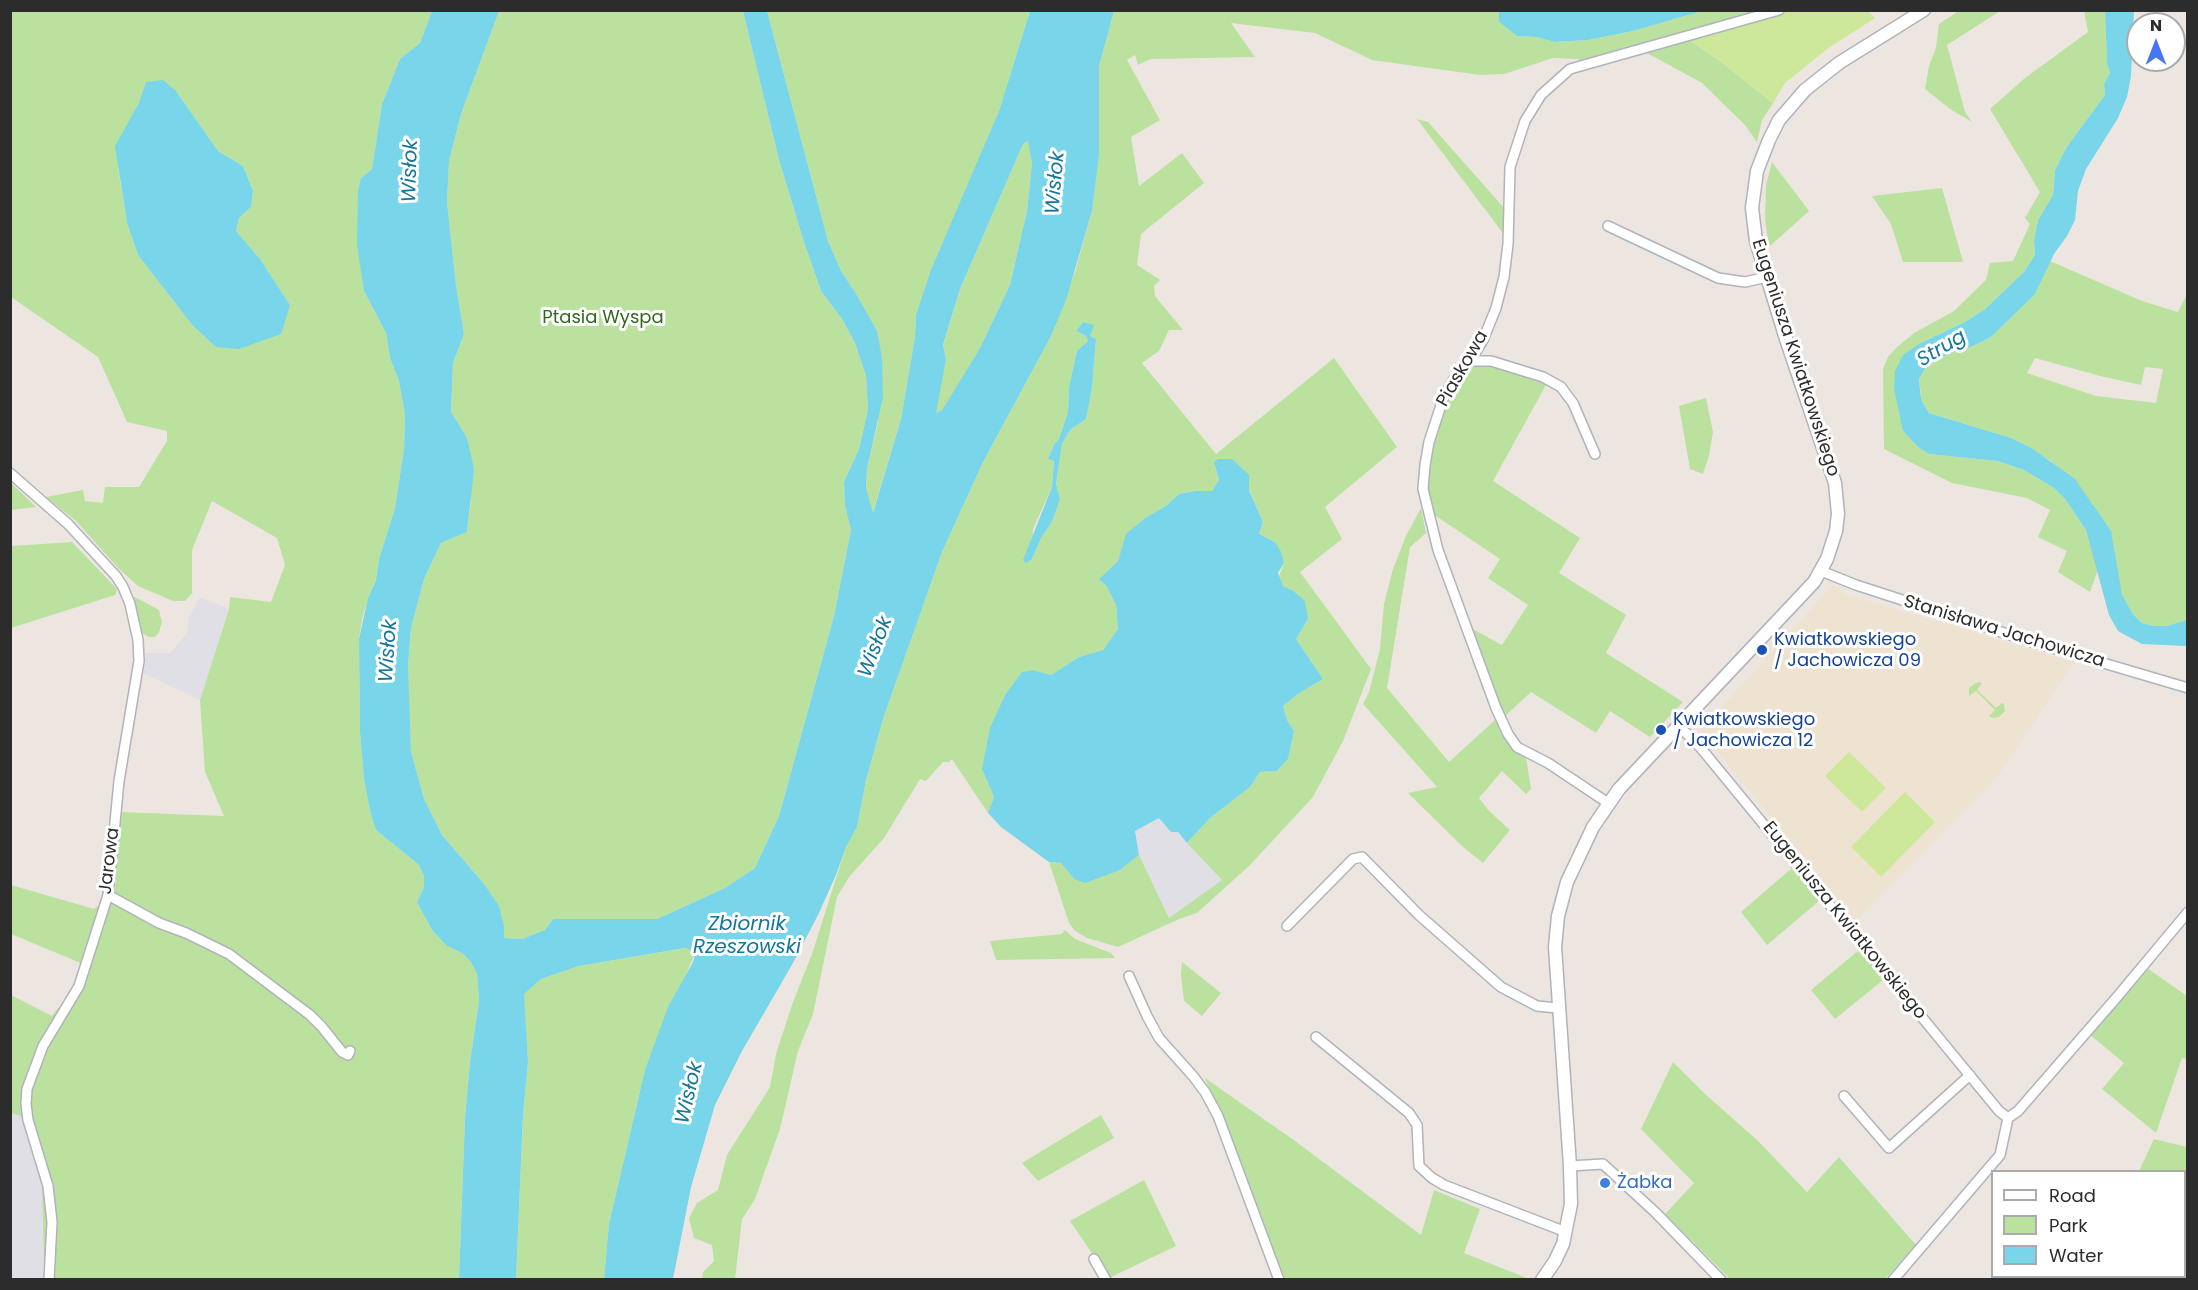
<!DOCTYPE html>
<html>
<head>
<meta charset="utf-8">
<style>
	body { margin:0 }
	#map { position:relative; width:2198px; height:1290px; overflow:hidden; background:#ede6e0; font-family:Poppins,sans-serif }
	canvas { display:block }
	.frame { position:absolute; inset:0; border:12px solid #2c2c2c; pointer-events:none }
	.legend { position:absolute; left:1991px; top:1170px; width:195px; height:108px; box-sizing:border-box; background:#fff; border:2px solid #ababab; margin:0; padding:8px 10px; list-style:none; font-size:18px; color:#2c2c2c }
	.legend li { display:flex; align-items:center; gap:12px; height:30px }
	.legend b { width:30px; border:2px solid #ababab }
	.north { position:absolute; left:2126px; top:12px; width:60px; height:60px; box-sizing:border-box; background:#fff; border:2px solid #ababab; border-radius:50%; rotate:0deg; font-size:16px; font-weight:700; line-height:24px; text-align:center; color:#2c2c2c }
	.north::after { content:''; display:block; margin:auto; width:21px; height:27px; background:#4875f2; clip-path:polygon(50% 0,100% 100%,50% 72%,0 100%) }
</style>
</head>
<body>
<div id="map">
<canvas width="2198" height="1290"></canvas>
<div class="frame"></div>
<ul class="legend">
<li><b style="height:8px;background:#fff"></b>Road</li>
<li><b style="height:16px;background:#bbe19f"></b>Park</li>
<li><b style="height:16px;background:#78d5ea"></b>Water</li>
</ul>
<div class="north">N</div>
</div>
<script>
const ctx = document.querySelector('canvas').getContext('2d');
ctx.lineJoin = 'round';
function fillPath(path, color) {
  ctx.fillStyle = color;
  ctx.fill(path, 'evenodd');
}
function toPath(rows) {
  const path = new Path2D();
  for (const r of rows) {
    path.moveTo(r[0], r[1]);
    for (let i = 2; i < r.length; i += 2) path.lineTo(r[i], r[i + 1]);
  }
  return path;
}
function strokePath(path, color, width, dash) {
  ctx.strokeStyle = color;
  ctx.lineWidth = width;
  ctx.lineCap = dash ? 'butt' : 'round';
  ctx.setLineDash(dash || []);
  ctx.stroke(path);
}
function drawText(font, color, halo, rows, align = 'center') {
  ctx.font = font + ' Poppins,sans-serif';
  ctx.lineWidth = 6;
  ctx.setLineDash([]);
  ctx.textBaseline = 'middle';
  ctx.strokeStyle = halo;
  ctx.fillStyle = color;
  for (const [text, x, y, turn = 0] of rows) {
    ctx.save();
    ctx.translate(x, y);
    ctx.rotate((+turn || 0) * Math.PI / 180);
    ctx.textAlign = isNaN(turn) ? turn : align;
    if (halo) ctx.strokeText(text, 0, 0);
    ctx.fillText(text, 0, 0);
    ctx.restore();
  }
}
const industrial = toPath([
	[200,597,229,609,200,700,143,673,146,653,170,653,187,633,189,617],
	[1159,818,1171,831,1178,832,1222,880,1169,918,1139,855,1136,843,1135,831],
	[11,1113,21,1115,42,1183,44,1279,11,1280]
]);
const education = toPath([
	[1833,585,1845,594,2074,662,1995,780,1856,921,1706,738,1697,734]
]);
const green = toPath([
	[11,10,432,11,420,43,400,59,382,104,372,169,361,178,358,190,364,291,386,333,390,358,399,381,405,414,404,449,395,508,379,559,376,579,368,598,362,620,359,639,360,732,364,779,370,811,376,830,419,865,424,876,424,887,417,902,432,930,447,946,462,953,471,962,477,974,479,1001,470,1062,465,1118,459,1279,52,1279,52,1264,44,1267,42,1183,21,1116,11,1113,11,995,52,1016,58,1008,66,1002,83,964,11,934,11,885,94,909,115,891,121,812,224,816,205,772,200,700,229,609,230,597,271,602,285,565,277,538,212,501,192,550,192,593,185,601,173,601,138,586,119,569,77,522,46,497,83,490,85,501,103,503,105,487,139,487,167,441,167,431,127,422,98,357,11,297],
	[176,91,218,151,243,166,253,191,251,207,239,218,236,231,260,259,290,305,216,347,193,326,138,255,127,223,118,168,130,121,139,103],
	[1960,10,2000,11,1947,45,1965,112,1972,122,1950,109,1925,89,1929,66,1936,48,1939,24],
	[499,11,743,11,779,160,804,242,821,291,842,319,855,343,866,376,868,410,859,449,844,482,845,506,851,530,834,616,779,816,755,868,725,888,657,919,553,919,545,930,522,939,503,938,504,926,484,884,442,835,424,799,411,752,409,719,408,666,411,628,424,579,441,543,467,532,471,500,467,438,451,413,453,363,464,334,456,286,447,202,449,161,461,114],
	[767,11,1030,11,999,111,916,315,915,337,901,419,872,515,866,488,867,469,878,422,877,332,855,292,841,271,828,241],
	[1114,11,1499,11,1499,22,1517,36,1537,37,1556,42,1588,40,1633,31,1702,11,1768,11,1588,62,1577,59,1553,58,1504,74,1480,75,1372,60,1315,33,1231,23,1255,57,1151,59,1138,65,1135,55,1127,60,1160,120,1131,137,1139,186,1182,153,1204,183,1141,234,1137,265,1160,280,1154,286,1155,296,1183,330,1169,330,1159,351,1142,363,1216,454,1334,358,1397,447,1325,507,1342,539,1300,572,1371,669,1343,741,1313,797,1250,865,1197,913,1179,919,1118,947,1087,938,1075,931,1069,923,1049,862,1061,863,1074,879,1120,870,1139,855,1169,918,1222,880,1187,843,1210,818,1250,787,1260,772,1277,771,1288,759,1294,731,1287,720,1283,706,1298,694,1323,679,1296,639,1308,619,1292,590,1283,586,1279,576,1284,563,1275,542,1259,534,1263,522,1249,489,1249,475,1214,462,1219,480,1212,491,1195,491,1179,494,1166,506,1145,518,1127,534,1118,561,1099,579,1107,587,1116,605,1118,629,1103,650,1079,657,1051,675,1033,670,982,769,994,797,988,813,952,759,949,762,943,762,926,781,920,779,884,838,849,877,837,897,813,1014,798,1051,780,1129,755,1199,742,1219,735,1279,702,1279,703,1272,714,1261,712,1245,694,1238,689,1218,697,1203,718,1190,727,1155,770,1087,776,1054,793,1002,812,954,846,847,857,827,866,780,884,716,942,552,983,462,1050,338,1075,272,1092,211,1099,155,1099,66],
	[1083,322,1093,325,1090,336,1096,339,1092,388,1086,419,1070,430,1062,444,1056,485,1060,499,1052,522,1041,538,1032,559,1033,529,1052,487,1054,460,1048,459,1054,444,1059,439,1068,412,1069,387,1077,351,1088,341,1085,335,1076,331],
	[2084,11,2105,11,2107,63,2110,73,2104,84,2105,95,2066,148,2055,170,2053,195,2038,220,2034,241,2035,255,2024,272,1984,310,1963,323,1921,343,1903,431,1918,447,1929,454,1998,461,2024,470,2054,488,2065,499,2086,530,2098,570,2090,592,2058,572,2067,551,2038,537,2050,510,2027,498,1952,483,1884,449,1883,369,1888,357,1896,348,1914,333,1954,311,1986,280,1990,263,2013,261,2030,224,2025,218,2040,192,1990,109,2025,78,2088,32],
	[1689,40,1721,62,1773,103,1762,120,1757,142,1745,125,1702,83,1647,53],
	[1417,119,1428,122,1505,209,1505,236],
	[1029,141,1032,164,1027,211,1010,285,980,348,942,410,935,414,946,360,943,346,960,289,1023,144],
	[1772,162,1809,211,1769,247,1765,219,1766,185],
	[1942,188,1963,262,1903,262,1891,224,1872,196],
	[2050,261,2142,301,2178,312,2187,294,2187,620,2184,622,2167,626,2154,626,2142,623,2133,614,2122,595,2116,566,2051,461,2011,438,1929,413,1922,402,1919,379,1927,365,1953,352,1973,346,1991,337,2035,294],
	[2035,358,2100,376,2141,385,2145,367,2163,369,2156,403,2096,396,2027,373],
	[1485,363,1547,383,1493,481,1580,538,1559,573,1626,615,1606,653,1683,702,1650,737,1610,711,1596,733,1531,692,1504,717,1469,627,1502,645,1528,605,1488,578,1500,559,1433,514,1426,486,1432,443,1445,408,1467,371,1478,364],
	[1706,398,1713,432,1709,455,1703,474,1690,469,1679,406],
	[10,483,11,483,36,507,11,510],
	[1421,508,1426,533,1410,547,1387,688,1449,762,1495,720,1503,737,1526,757,1531,789,1526,794,1502,771,1479,798,1489,811,1510,830,1483,863,1463,847,1408,793,1437,787,1363,704,1369,692,1380,649,1384,604,1393,569,1406,536],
	[72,542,117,589,115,595,11,628,11,546],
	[135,597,159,610,162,622,159,632,155,637,148,637,140,631,133,598],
	[1979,682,1982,683,1977,690,1996,708,2002,703,2004,704,2005,711,1999,717,1993,718,1989,716,1995,710,1976,691,1969,696,1969,688,1974,684],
	[1792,868,1819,901,1767,945,1741,912],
	[1065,930,1075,939,1111,953,1115,958,996,960,990,941,1062,934],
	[686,948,696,951,645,1070,609,1224,604,1279,516,1280,523,1115,528,1062,523,994,541,979,579,966],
	[1859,950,1883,980,1835,1019,1811,990],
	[1182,962,1221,993,1202,1016,1184,1001,1181,975],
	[2147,968,2187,996,2187,1059,2182,1058,2156,1133,2102,1089,2124,1063,2088,1033],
	[1673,1062,1704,1093,1758,1141,1807,1192,1839,1157,1916,1245,1885,1279,1730,1279,1665,1214,1694,1183,1641,1129],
	[1205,1078,1295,1141,1421,1235,1434,1190,1480,1209,1464,1253,1529,1279,1285,1279],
	[1101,1115,1114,1138,1038,1181,1022,1163],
	[2154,1139,2187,1147,2187,1179,2185,1179,2184,1172,2139,1171],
	[1144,1180,1176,1246,1109,1278,1070,1221]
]);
const pitch = toPath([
	[1788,11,1868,11,1875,18,1827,49,1785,83,1773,103,1721,62,1689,40],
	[1849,752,1886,788,1862,812,1825,776],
	[1905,792,1935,822,1881,877,1851,847]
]);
const water = toPath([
	[432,11,499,11,461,114,449,161,447,202,456,286,464,334,453,363,451,412,467,438,474,469,467,532,441,543,424,579,411,628,408,666,411,752,424,799,442,835,484,884,499,906,504,926,504,938,522,939,545,930,553,919,657,919,725,888,755,868,779,816,834,616,851,530,845,506,844,482,859,449,868,410,866,376,855,343,842,319,821,291,804,242,779,160,743,11,767,11,828,241,841,271,855,292,877,331,882,358,883,397,867,469,866,488,873,513,901,419,915,337,916,315,931,270,999,111,1030,11,1114,11,1099,66,1099,155,1092,211,1066,300,1050,338,983,462,942,552,884,716,866,780,857,827,846,847,836,875,818,915,793,963,742,1051,715,1105,691,1187,673,1279,604,1279,609,1224,645,1070,668,1007,693,962,696,951,685,948,579,966,541,979,524,994,528,1062,523,1115,516,1279,459,1279,465,1118,470,1062,479,1001,477,974,471,962,462,953,447,946,432,930,417,902,424,887,424,876,419,865,376,830,370,811,364,779,360,732,359,639,368,598,376,580,379,559,395,508,404,449,405,414,399,381,390,358,386,333,364,291,357,244,358,190,361,178,372,169,382,104,400,59,420,43],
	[1028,141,1032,164,1027,211,1010,285,980,348,942,410,936,413,946,360,943,345,960,289,1023,144],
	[1499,11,1499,10,1702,11,1633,31,1588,40,1555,42,1537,37,1517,36,1499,22],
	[2105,11,2134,11,2131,76,2127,97,2118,118,2086,169,2078,191,2075,220,2067,236,2054,254,2035,294,2028,301,1991,337,1973,346,1953,352,1927,365,1919,379,1920,391,1922,402,1929,413,2011,438,2033,449,2075,479,2111,531,2122,595,2133,614,2142,623,2154,626,2167,626,2187,620,2187,646,2185,646,2142,644,2118,631,2109,615,2086,530,2065,499,2054,488,2024,470,1998,461,1929,454,1918,447,1903,431,1894,389,1895,371,1903,355,1921,343,1963,323,1984,310,2024,272,2035,255,2034,241,2038,220,2053,195,2055,170,2066,148,2105,95,2104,84,2110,73,2107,63],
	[163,80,176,91,218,151,243,166,253,191,251,207,239,218,236,231,260,259,290,305,281,334,239,349,216,347,193,326,138,255,127,223,115,146,139,103,146,82],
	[1083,322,1094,325,1090,336,1096,339,1092,388,1086,419,1070,430,1062,444,1056,484,1060,499,1052,522,1041,538,1032,559,1026,563,1023,560,1052,487,1054,461,1048,459,1054,444,1059,439,1068,412,1069,387,1077,351,1088,341,1085,335,1076,331],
	[1218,459,1232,459,1249,475,1249,490,1263,522,1259,534,1275,542,1281,552,1284,563,1278,573,1283,586,1292,590,1305,601,1308,619,1296,639,1323,679,1298,694,1283,706,1287,720,1294,731,1288,759,1277,771,1260,772,1250,787,1210,818,1187,843,1178,832,1171,832,1159,818,1135,831,1139,855,1120,870,1085,883,1074,879,1061,863,1049,862,1001,827,988,813,994,797,982,769,990,728,1005,695,1022,672,1033,670,1051,675,1079,657,1103,650,1118,629,1116,605,1107,587,1099,579,1118,561,1126,534,1145,518,1166,506,1179,494,1195,491,1212,491,1219,480,1214,462]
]);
const street = toPath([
	[1608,226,1718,278,1745,282,1767,277],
	[1470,361,1491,361,1543,377,1561,387,1573,403,1595,454],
	[10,473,68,524,116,576,123,587,130,604,138,640,139,661,119,781,108,895,79,986,43,1046,27,1089,26,1104,28,1120,48,1186,52,1222,49,1280],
	[1821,571,1856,585,2032,642,2188,688],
	[1678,725,1700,747,1999,1111,2008,1118],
	[1608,803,1548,763,1517,747,1508,734,1496,708,1438,550,1423,489,1425,465,1429,442,1443,399,1454,379,1470,361,1483,340,1496,308,1504,277,1508,244,1510,167,1525,121,1541,95,1570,69,1779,10],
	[108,895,159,923,186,933,229,954,310,1015,322,1027,342,1052,348,1055,350,1051],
	[1287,926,1353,859,1362,857,1419,915,1501,987,1537,1006,1558,1008],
	[1129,976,1147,1016,1159,1038,1193,1076,1205,1092,1218,1116,1279,1280],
	[1316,1037,1409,1113,1417,1125,1419,1166,1432,1178,1444,1185,1566,1232],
	[1844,1096,1889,1148,1970,1075],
	[2008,1118,2018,1111,2117,997,2188,912],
	[1570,1166,1603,1164,1656,1213,1721,1280],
	[1094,1259,1106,1280],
	[1893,1280,2000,1155,2008,1118]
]);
const secondary = toPath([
	[1542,1280,1555,1261,1563,1244,1571,1204,1570,1166,1555,947,1558,916,1567,882,1593,827,1619,789,1814,582,1827,559,1836,531,1838,514,1835,483,1786,339,1756,241,1752,208,1757,171,1769,140,1779,120,1805,90,1839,63,1924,10]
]);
const markers = [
	[1762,650,6,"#1a4fb4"],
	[1661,730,6,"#1a4fb4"],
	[1605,1183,6,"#3f7fe0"]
];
const parkNames = [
	["Ptasia Wyspa",603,318]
];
const streetNames = [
	["Eugeniusza Kwiatkowskiego",1795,358,72],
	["Piaskowa",1463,369,-60],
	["Stanisława Jachowicza",2004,632,17],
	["Jarowa",110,861,-83],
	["Eugeniusza Kwiatkowskiego",1844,921,51]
];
const transitNames = [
	["Kwiatkowskiego",1774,640],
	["/ Jachowicza 09",1774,661],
	["Kwiatkowskiego",1673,720],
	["/ Jachowicza 12",1673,741]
];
const shopNames = [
	["Żabka",1617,1183]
];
const waterNames = [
	["Wisłok",411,171,-88],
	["Wisłok",1056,183,-85],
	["Strug",1942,349,-31],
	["Wisłok",876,647,-69],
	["Wisłok",389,651,-86],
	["Zbiornik",747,925],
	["Rzeszowski",747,948],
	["Wisłok",690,1093,-77]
];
fillPath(industrial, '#e1dfe6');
fillPath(education, '#eee2d0');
fillPath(green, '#bbe19f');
fillPath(pitch, '#cde89b');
fillPath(water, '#78d5ea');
strokePath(street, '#b0b3bc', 12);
strokePath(secondary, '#b0b3bc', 15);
strokePath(street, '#fff', 9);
strokePath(secondary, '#fff', 12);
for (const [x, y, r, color] of markers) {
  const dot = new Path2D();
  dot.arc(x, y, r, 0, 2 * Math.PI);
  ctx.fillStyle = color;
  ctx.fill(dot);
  strokePath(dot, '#fff', 2);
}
drawText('18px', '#33681e', '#fff', parkNames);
drawText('18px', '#2c2c2c', '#fff', streetNames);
drawText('18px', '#164399', '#fff', transitNames, 'left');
drawText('18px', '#366cbe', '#fff', shopNames, 'left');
drawText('italic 20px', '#147699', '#fff', waterNames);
</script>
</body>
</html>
